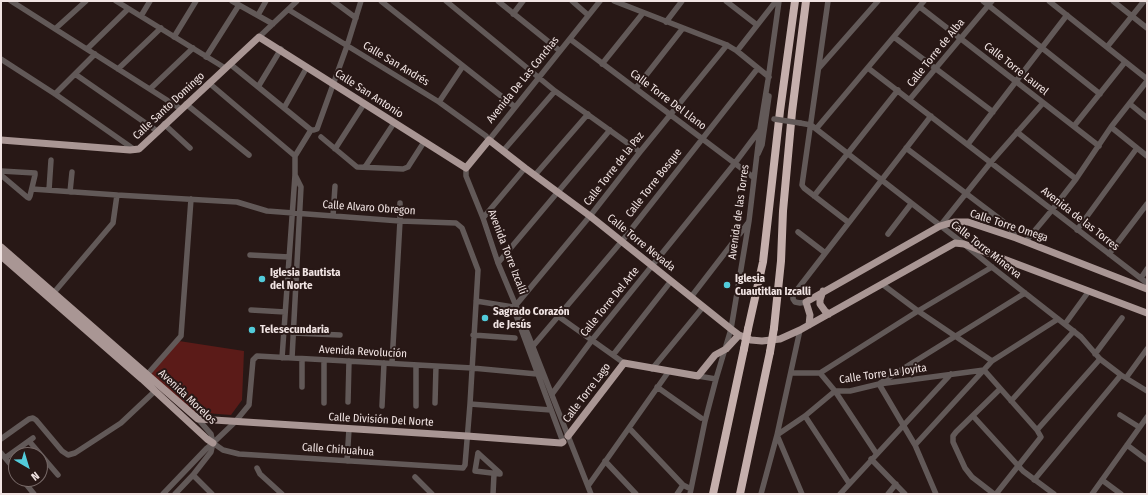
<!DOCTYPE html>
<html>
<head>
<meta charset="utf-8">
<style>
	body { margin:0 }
	#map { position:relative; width:1148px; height:495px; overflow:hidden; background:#281816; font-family:"Fira Sans Condensed",sans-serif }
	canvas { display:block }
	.frame { position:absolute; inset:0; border:2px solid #f1e4e3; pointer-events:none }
	.north { position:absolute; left:8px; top:447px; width:40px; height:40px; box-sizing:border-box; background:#281816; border:1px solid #786a68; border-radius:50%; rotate:142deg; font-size:11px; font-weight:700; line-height:16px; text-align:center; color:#f1e4e3 }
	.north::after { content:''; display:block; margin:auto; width:14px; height:18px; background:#52cbda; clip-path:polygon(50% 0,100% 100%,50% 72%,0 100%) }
</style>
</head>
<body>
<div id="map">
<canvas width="1148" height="495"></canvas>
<div class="frame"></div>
<div class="north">N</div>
</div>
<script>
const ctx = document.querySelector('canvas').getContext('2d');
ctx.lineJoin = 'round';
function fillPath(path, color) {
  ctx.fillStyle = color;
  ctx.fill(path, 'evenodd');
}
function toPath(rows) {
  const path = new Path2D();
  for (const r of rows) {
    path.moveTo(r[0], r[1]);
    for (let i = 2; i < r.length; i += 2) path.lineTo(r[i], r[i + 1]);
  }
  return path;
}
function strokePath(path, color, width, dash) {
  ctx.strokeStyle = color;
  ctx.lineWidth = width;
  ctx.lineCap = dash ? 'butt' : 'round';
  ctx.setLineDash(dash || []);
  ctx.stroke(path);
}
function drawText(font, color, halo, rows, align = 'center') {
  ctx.font = font + ' "Fira Sans Condensed",sans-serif';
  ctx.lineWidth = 4;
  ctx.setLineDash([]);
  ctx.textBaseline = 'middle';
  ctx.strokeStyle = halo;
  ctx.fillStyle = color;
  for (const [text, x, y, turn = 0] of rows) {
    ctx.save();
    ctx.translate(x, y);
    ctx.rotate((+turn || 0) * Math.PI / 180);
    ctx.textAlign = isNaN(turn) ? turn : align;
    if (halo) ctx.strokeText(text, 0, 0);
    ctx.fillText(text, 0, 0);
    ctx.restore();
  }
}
const green = toPath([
	[179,341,244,351,242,400,231,415,192,412,150,374]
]);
const minor = toPath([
	[11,1,181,109],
	[116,1,225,68],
	[232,1,273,24],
	[333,1,356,18],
	[381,1,515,107],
	[446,1,555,91,640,152],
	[498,1,560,51],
	[572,1,588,15],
	[614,1,727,45,737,51,769,77],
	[726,1,757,25],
	[828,1,802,185,804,188,848,222],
	[983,1,1100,94],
	[1049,1,1147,79],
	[1113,1,1147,28],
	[920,7,1099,146],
	[289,10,439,102,486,136,489,140,600,1],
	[513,14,523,1],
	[258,15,266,1],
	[141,16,150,1],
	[666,22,682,1],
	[55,29,86,1],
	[174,37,196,1],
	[259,37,297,1],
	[894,37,993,112],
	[570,39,753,177],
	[1107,47,1144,1],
	[87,49,128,9],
	[737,51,776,1],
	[206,57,239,5],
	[1,59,55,94,135,150],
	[230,64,311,130],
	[602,64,643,13],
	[819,68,878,1],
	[868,68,1147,283],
	[118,69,161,28],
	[75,74,157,131],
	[209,83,295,156],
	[258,87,281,49],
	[636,88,683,28],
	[150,89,193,48],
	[55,94,95,54],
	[910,99,992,1],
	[439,102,463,66],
	[186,104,249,155],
	[1130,104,1147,118],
	[284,108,307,67],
	[800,123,811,125,964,244,992,267,1081,337,1100,359,1121,375,1147,391],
	[164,124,190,148],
	[1074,126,1125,62],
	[1111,127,1147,156],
	[816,129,924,1],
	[1017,132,1076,179],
	[321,137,357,167,403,169,408,167,424,142],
	[968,144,1067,15],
	[906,148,1009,226,1016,238],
	[335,149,364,104],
	[503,151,555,91],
	[758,154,762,145,769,96],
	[365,167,394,123],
	[466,168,466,176,483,218,498,263,529,337,591,494],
	[1,171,35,173,35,175,30,196,29,198,27,197,1,175],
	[535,175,588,114],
	[32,189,117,195,237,202,267,211,400,221,456,223,462,228,478,270,470,404,465,465,463,468,239,454,223,450,213,443],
	[49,190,51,160],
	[70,192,72,172],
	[814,196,898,90],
	[333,216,335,186],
	[483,218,525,168],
	[940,226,991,162,1043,103],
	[1077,230,1137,148],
	[798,232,824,252],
	[888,234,911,204],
	[1026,241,1052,210,1076,179,1111,127,1147,81],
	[1109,254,1147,204],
	[250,255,289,257],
	[498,263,610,130],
	[1141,278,1147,269],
	[882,284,918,311,992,361],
	[51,296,113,223,117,195],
	[691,297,748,223],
	[476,301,513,307,516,305],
	[806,302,800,303,795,302,793,299,793,295,931,116],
	[516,305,590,216,640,152,727,45],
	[513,307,563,442],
	[251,310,285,312],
	[558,316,624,363],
	[1065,324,1089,291],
	[293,333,340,335],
	[473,335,515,338],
	[533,346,622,241,758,68],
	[1095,354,1122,318],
	[613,355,671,281],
	[282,358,295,175,295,156,311,130,314,130,317,129,347,46,361,1],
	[292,358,301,187,295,175],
	[392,363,400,221,400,203],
	[652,369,703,307],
	[984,370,1037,430,1041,437,996,494],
	[791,373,820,373,835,391,876,453],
	[820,373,918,311,992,267],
	[698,376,716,379],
	[145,377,181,336,191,199],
	[1126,378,1147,349],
	[880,383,1025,293],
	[879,384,915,445,936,494],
	[302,387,302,359],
	[657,387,701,418],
	[552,394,592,340,735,163,759,131],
	[1011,401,1074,331],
	[348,402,349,361],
	[324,403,324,360],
	[435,403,436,366],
	[470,404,551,410],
	[382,406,384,363],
	[416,406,416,365],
	[1120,415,1139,427],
	[805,416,849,483],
	[973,416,1023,471,1054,494],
	[629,428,683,485,691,489],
	[1037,430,1100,359],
	[1,439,29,419,33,418,36,420,62,451,68,455,75,453,121,423,155,391],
	[29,441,58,475],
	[915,445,992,361,1058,319],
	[1127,445,1147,460],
	[1,453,16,471],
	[478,453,500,473,500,474,475,471,478,453],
	[5,458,33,438],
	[871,459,905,494],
	[347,461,349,429],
	[605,461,636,494],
	[257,468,260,474,282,494],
	[193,475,212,494],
	[415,477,432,494],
	[22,479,34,494],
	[1034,480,1121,375],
	[1102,480,1121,494],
	[588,486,669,371],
	[163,494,207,448,213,443,235,422,249,405,253,360,257,356,472,368,537,374],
	[175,494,193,475,211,452,213,443,211,434,198,419],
	[493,494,494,474],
	[677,494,683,485],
	[690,494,705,421,716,379,731,329,749,221,760,129,768,80,779,1],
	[761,494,777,435,800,330],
	[802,494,777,435,805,416,835,391,850,391,879,384,984,370],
	[840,494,951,374],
	[888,494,896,484],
	[994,494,972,477,965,468,953,442,953,436,956,432,1000,389],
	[1092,494,1147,417]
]);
const major = toPath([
	[1,140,130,150,139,149,259,37,466,168,489,140,525,168,590,216,731,329,739,335,751,340,762,341,780,339,800,330,955,243,964,244,1147,313],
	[1,247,198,419,467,436,561,443,563,442],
	[1,256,142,379,207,439,213,443],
	[823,291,820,300,820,304,825,311,829,314],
	[809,325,810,315,806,302,940,226,954,222,968,222,1016,238,1147,289],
	[568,436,624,363,698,376,715,355,726,349,739,335]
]);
const highway = toPath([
	[774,328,781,261,783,211,792,112,806,1],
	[748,329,763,262,780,111,795,1],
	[713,494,744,349],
	[740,494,770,352]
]);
const minorBridge = toPath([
	[774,119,800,123]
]);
const highwayBridge = toPath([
	[744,349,748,329],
	[770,352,774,328]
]);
const markers = [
	[262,279,4,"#52cbda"],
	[727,285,4,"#52cbda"],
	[485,318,4,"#52cbda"],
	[252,330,4,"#52cbda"]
];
const streetNames = [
	["Calle Torre de Alba",936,53,-51],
	["Calle San Andrés",396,64,31],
	["Calle Torre Laurel",1016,69,38],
	["Avenida De Las Conchas",523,80,-51],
	["Calle San Antonio",369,94,33],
	["Calle Torre Del Llano",668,100,37],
	["Calle Santo Domingo",169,106,-43],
	["Calle Torre de la Paz",614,169,-52],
	["Calle Torre Bosque",654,183,-52],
	["Calle Alvaro Obregon",369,208,4],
	["Avenida de las Torres",739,212,-82],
	["Avenida de las Torres",1080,219,38],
	["Calle Torre Omega",1009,226,18],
	["Calle Torre Nevada",641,243,39],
	["Calle Torre Minerva",986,250,38],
	["Avenida Torre Izcalli",507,252,69],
	["Calle Torre Del Arte",610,302,-51],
	["Avenida Revolución",363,352,3],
	["Calle Torre La Joyita",883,374,-8],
	["Calle Torre Lago",587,393,-53],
	["Avenida Morelos",187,397,43],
	["Calle División Del Norte",381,420,3],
	["Calle Chihuahua",338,450,4]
];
const poiNames = [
	["Iglesia Bautista",270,273],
	["del Norte",270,286],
	["Iglesia",735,279],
	["Cuautitlan Izcalli",735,292],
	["Sagrado Corazón",493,312],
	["de Jesús",493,325],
	["Telesecundaria",260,330]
];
fillPath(green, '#5b1b18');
strokePath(minor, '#625958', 5.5);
strokePath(major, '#a99694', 7);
strokePath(highway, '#c5afac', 8);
strokePath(minorBridge, '#625958', 5.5);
strokePath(highwayBridge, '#c5afac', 8);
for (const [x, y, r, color] of markers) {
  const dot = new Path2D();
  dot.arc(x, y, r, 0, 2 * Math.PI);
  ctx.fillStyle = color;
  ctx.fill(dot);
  strokePath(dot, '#281816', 1.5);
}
drawText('11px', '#f1e4e3', '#281816', streetNames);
drawText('bold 11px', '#f1e4e3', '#281816', poiNames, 'left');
</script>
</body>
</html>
